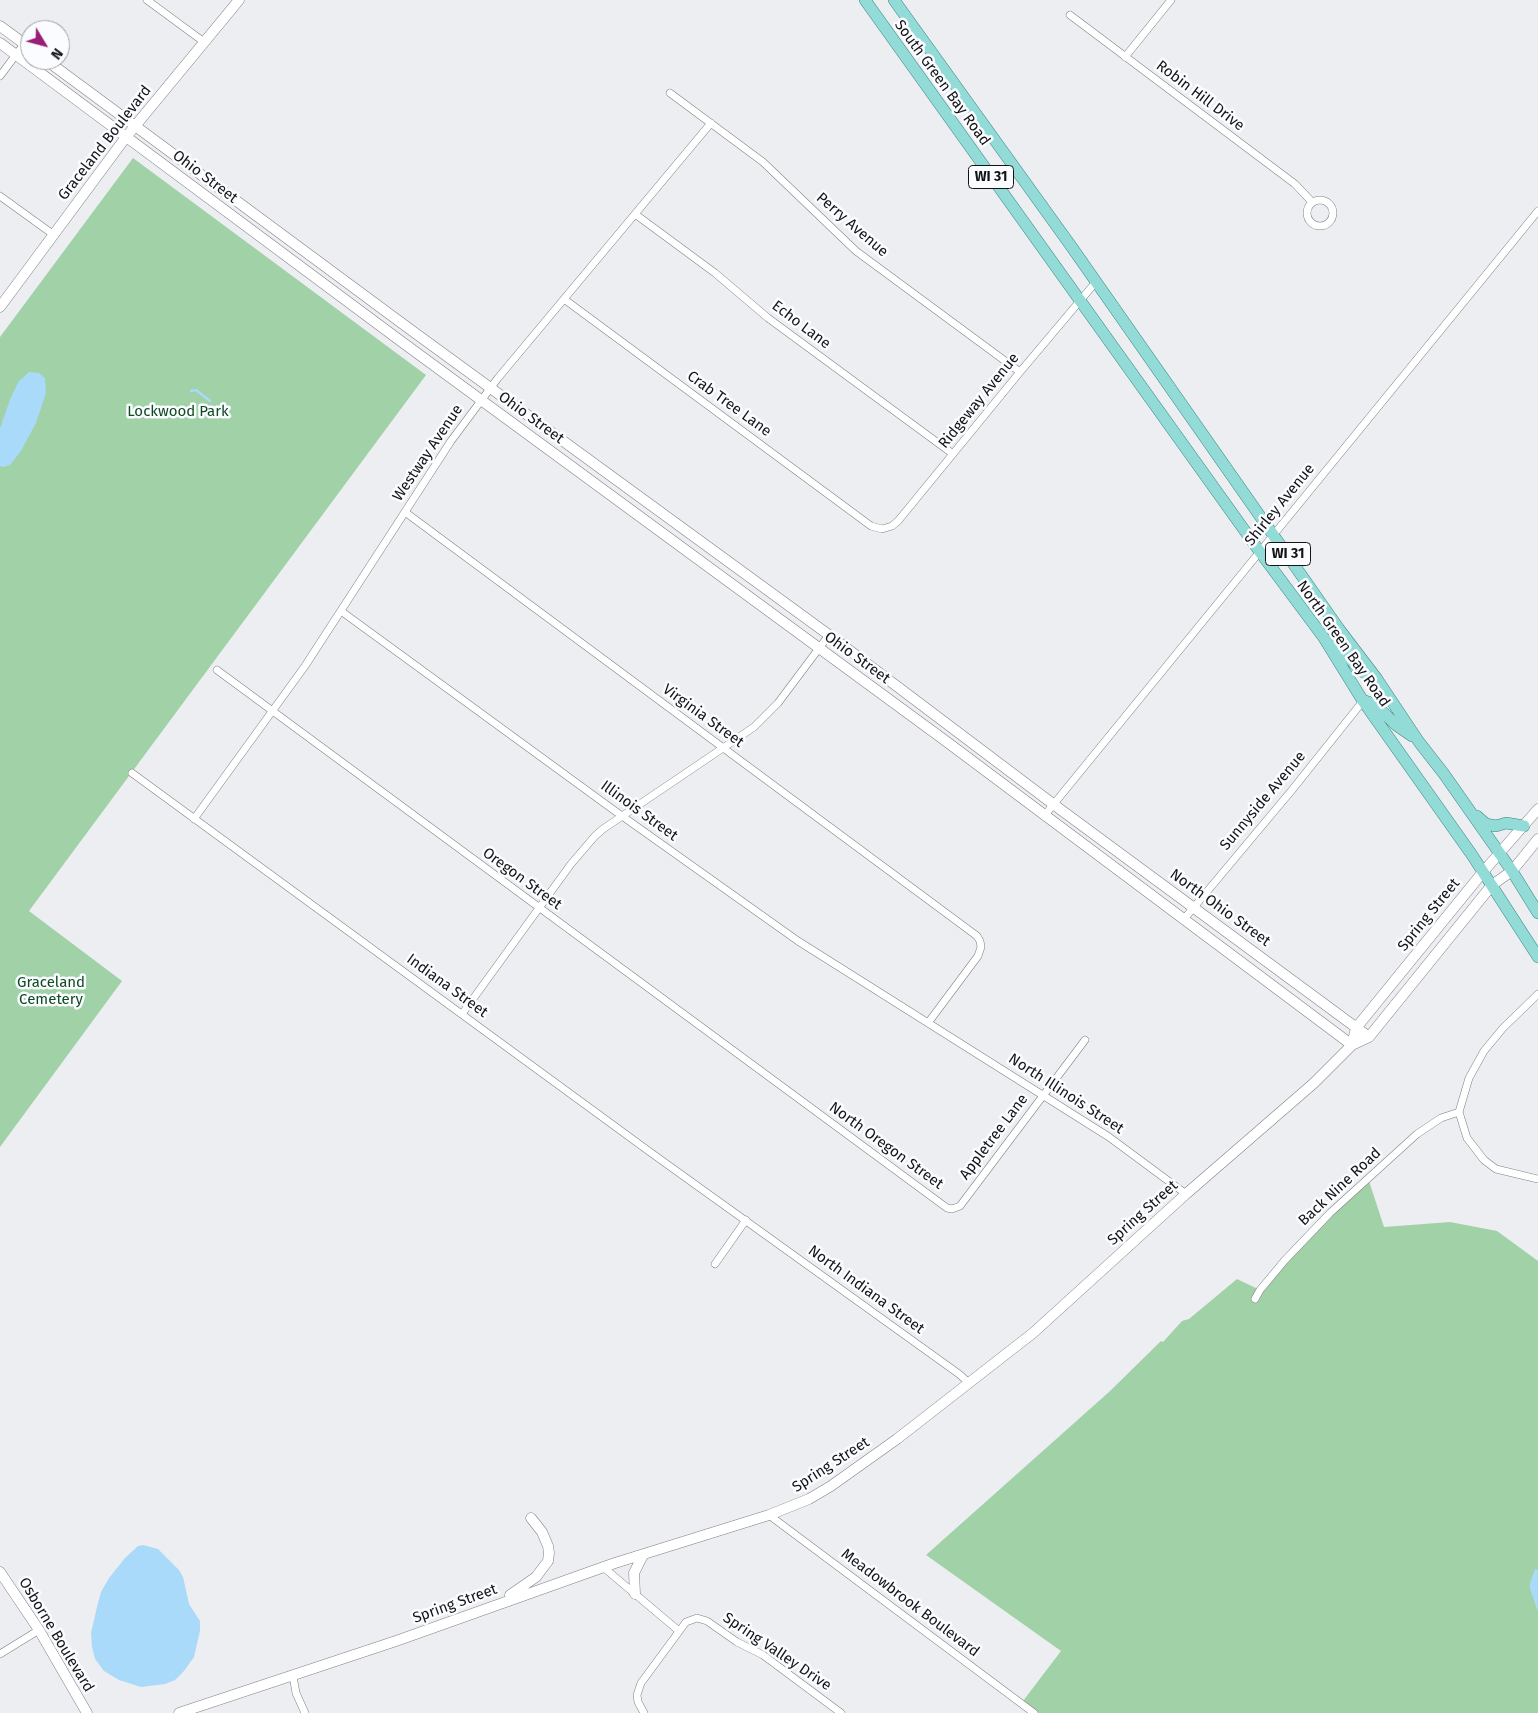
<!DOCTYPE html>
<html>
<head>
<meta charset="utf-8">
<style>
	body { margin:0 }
	#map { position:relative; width:1538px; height:1713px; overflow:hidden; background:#edeef2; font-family:"Fira Sans",sans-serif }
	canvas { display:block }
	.north { position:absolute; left:20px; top:20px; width:50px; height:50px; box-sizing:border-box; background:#fbfcff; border:1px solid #9f9fa1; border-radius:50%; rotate:127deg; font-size:14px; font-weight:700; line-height:20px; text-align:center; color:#141415 }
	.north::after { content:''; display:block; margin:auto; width:18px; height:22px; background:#9a1e75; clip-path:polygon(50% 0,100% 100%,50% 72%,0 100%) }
</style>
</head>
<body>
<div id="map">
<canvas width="1538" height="1713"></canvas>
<div class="north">N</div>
</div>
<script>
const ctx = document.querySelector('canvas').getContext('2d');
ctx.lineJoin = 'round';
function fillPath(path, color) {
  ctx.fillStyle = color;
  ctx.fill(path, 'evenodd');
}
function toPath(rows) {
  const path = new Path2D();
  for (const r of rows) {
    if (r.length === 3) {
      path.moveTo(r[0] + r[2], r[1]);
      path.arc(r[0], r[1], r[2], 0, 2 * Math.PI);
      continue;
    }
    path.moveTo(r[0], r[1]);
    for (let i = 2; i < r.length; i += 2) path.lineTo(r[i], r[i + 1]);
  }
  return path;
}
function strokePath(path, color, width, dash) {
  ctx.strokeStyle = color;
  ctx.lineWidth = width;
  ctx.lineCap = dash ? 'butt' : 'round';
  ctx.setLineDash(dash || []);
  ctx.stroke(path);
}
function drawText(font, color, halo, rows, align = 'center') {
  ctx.font = font + ' "Fira Sans",sans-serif';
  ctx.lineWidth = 5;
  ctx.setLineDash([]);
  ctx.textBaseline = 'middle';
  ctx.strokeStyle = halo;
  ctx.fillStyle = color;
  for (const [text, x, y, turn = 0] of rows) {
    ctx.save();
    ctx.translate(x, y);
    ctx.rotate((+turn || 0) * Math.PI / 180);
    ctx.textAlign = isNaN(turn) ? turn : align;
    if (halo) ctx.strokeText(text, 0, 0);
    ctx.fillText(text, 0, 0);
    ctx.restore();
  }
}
const green = toPath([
	[133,158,426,375,29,911,122,981,0,1147,0,337],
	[1368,1178,1384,1227,1450,1222,1497,1231,1538,1261,1538,1713,1039,1713,1023,1701,1061,1651,926,1555,1109,1392,1161,1341,1163,1342,1182,1321,1189,1319,1237,1279,1260,1290]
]);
const water = toPath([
	[29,372,39,373,45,378,46,393,36,423,21,451,10,465,3,467,0,466,0,428,11,397,19,381],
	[143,1545,158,1549,179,1570,183,1577,189,1604,200,1621,200,1631,194,1657,184,1671,175,1680,165,1684,141,1687,119,1680,104,1671,95,1659,92,1647,91,1633,97,1607,101,1592,109,1578,125,1558,138,1546],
	[1535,1569,1538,1570,1538,1612,1530,1589,1530,1583]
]);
const stream = toPath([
	[191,391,196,390,210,401]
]);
const street = toPath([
	[147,0,204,42],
	[1070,15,1295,184,1312,202],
	[1125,57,1171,0],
	[0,76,24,44],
	[670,93,763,162,856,251,1020,372],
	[0,196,54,235],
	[1320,213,13],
	[635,214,715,273,768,318,953,454],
	[564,299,871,526,882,529,892,526,898,521,1020,372,1095,283],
	[405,512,977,936,980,941,981,947,978,956,928,1023],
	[341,611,615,811,798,941,1109,1137,1186,1194],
	[217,670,947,1208,952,1209,960,1206,1085,1040],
	[132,773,650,1152,959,1374,969,1383],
	[1044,816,1538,211],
	[194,819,305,666,451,441,498,378,711,123],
	[1184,919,1292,790,1363,701],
	[1538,994,1503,1028,1484,1051,1469,1078,1459,1112,1467,1138,1484,1160,1496,1169,1538,1179],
	[462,1014,571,864,595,836,603,829,754,727,778,703,829,635],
	[715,1264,746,1220],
	[1255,1299,1260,1290,1285,1260,1330,1213,1417,1134,1441,1118,1459,1112],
	[769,1515,1034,1713],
	[603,1567,679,1631],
	[0,1654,39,1630],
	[293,1676,296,1693,305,1713],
	[644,1713,638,1702,637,1695,641,1683,686,1622,697,1618,707,1621,737,1642,763,1655,841,1713]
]);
const secondary = toPath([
	[0,26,30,48],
	[0,43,402,342,943,739,1352,1045],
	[46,60,411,330,829,635,1053,804,1369,1037],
	[0,307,126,137,239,0],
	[1352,1045,1356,1028,1483,872,1538,809],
	[0,1572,39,1630,87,1713],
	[635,1594,634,1573,643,1555],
	[510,1595,536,1577,548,1561,549,1553,548,1546,542,1532,531,1518],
	[179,1713,396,1641,615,1563,769,1515,809,1499,831,1486,897,1439,1033,1333,1186,1194,1314,1083,1352,1045,1369,1037,1492,885,1512,871,1538,839]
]);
const primary = toPath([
	[865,0,1260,552,1324,638,1363,701,1472,855,1538,957],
	[894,0,1071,246,1339,629,1377,679,1419,742,1444,774,1512,871,1538,913],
	[1331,644,1348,657,1361,671,1373,677],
	[1365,701,1376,705,1396,725,1412,736],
	[1477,816,1486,824,1496,826,1506,823,1524,826]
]);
const shields = [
	[991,177,45],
	[1288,554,45]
];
const shieldNames = [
	["WI 31",991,177],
	["WI 31",1288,554]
];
const streetNames = [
	["South Green Bay Road",942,83,54],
	["Robin Hill Drive",1200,96,37],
	["Graceland Boulevard",105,143,-52],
	["Ohio Street",205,177,37],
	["Perry Avenue",852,225,41],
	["Echo Lane",801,325,37],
	["Ridgeway Avenue",979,401,-51],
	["Crab Tree Lane",729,404,36],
	["Ohio Street",531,418,36],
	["Westway Avenue",428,453,-56],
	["Shirley Avenue",1280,505,-51],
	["North Green Bay Road",1343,644,55],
	["Ohio Street",857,658,36],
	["Virginia Street",703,716,36],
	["Sunnyside Avenue",1263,801,-50],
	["Illinois Street",639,811,36],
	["Oregon Street",522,879,36],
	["North Ohio Street",1220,908,36],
	["Spring Street",1429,915,-51],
	["Indiana Street",447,986,36],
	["North Illinois Street",1066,1094,33],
	["Appletree Lane",994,1137,-53],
	["North Oregon Street",886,1146,36],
	["Back Nine Road",1340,1187,-43],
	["Spring Street",1143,1213,-42],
	["North Indiana Street",866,1290,36],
	["Spring Street",831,1465,-33],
	["Meadowbrook Boulevard",910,1603,37],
	["Spring Street",455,1604,-20],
	["Osborne Boulevard",56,1635,59],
	["Spring Valley Drive",777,1652,34]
];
const parkNames = [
	["Lockwood Park",178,412],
	["Graceland",51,983],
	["Cemetery",51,1000]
];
fillPath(green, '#a0d1a7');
fillPath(water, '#a9daf9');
strokePath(stream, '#a9daf9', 2.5);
strokePath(street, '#7f8084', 8);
strokePath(secondary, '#7f8084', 11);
strokePath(primary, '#388682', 12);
strokePath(street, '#fff', 7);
strokePath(secondary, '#fff', 10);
strokePath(primary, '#93dbd7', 11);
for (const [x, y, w] of shields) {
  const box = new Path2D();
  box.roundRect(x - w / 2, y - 11.5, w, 23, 4);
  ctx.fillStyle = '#fbfcff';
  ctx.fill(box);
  strokePath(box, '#141415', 1);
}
drawText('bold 14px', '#141415', null, shieldNames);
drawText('15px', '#141415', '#fbfcff', streetNames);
drawText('15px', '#0f4a21', '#fbfcff', parkNames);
</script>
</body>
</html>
